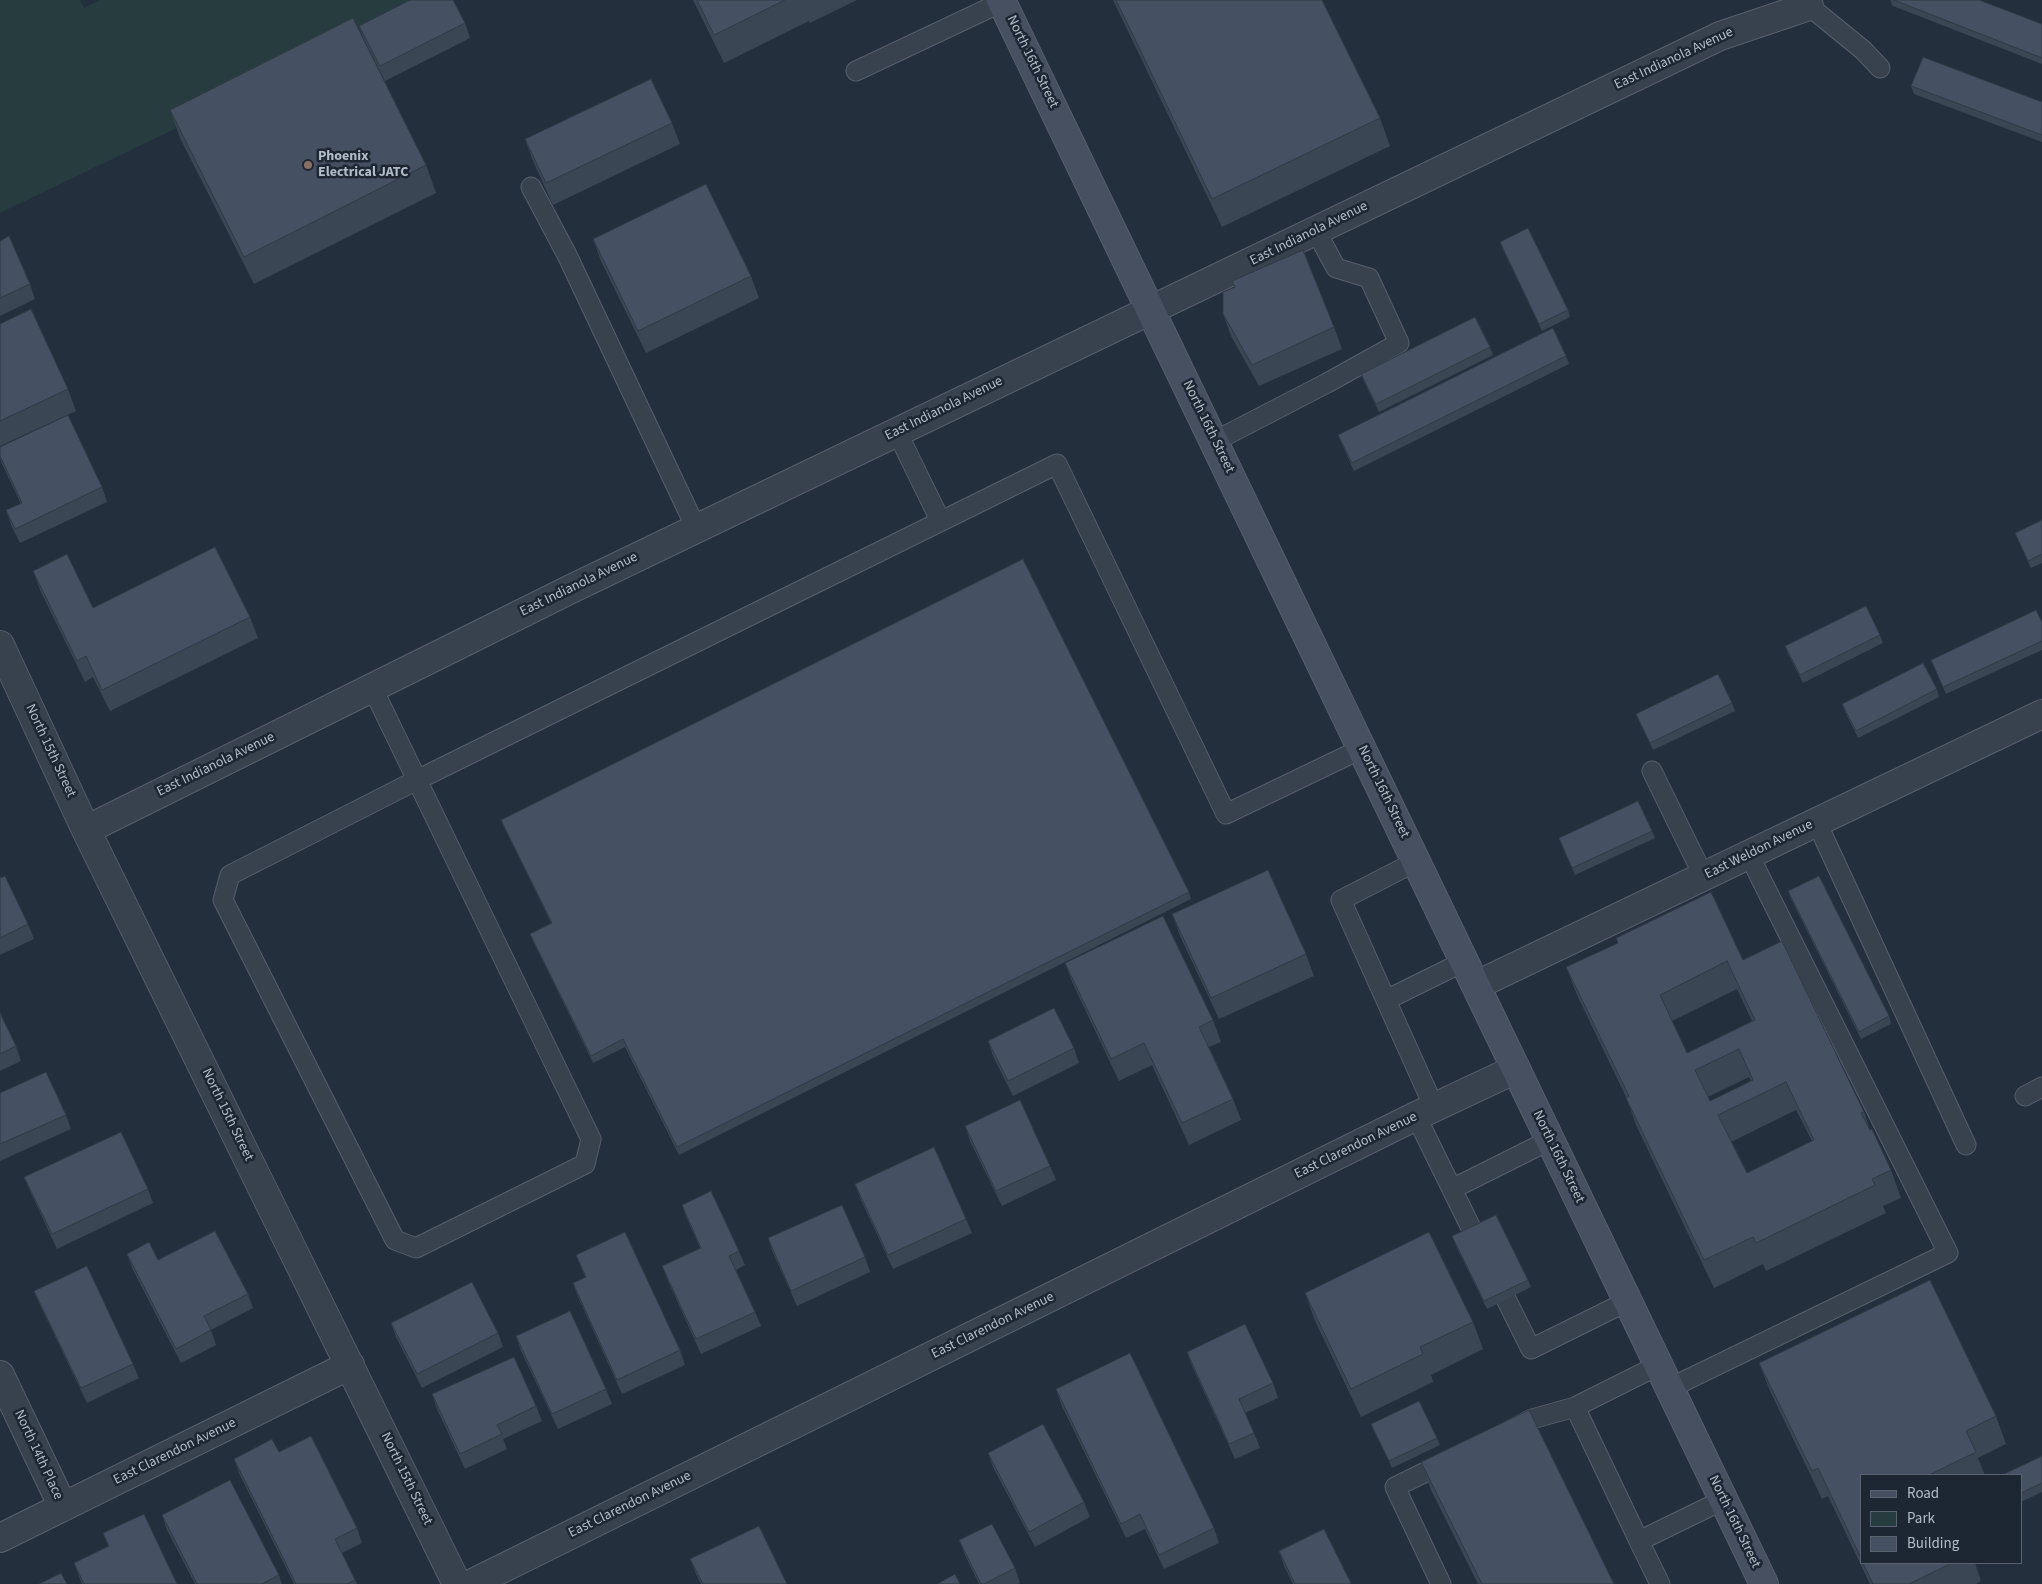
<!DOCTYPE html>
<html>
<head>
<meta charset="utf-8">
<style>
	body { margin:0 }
	#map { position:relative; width:2042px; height:1584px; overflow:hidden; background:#242f3e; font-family:"Source Sans 3",sans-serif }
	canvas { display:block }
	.legend { position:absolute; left:1860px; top:1474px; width:162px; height:90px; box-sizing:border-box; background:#1d2633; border:1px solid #59626f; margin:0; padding:6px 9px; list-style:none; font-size:15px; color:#b4bcc9 }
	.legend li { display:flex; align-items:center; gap:10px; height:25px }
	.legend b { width:25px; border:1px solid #59626f }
</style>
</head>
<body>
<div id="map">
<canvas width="2042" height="1584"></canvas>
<ul class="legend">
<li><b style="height:6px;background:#465061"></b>Road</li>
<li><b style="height:14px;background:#263c3f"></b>Park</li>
<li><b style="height:14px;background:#455162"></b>Building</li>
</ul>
</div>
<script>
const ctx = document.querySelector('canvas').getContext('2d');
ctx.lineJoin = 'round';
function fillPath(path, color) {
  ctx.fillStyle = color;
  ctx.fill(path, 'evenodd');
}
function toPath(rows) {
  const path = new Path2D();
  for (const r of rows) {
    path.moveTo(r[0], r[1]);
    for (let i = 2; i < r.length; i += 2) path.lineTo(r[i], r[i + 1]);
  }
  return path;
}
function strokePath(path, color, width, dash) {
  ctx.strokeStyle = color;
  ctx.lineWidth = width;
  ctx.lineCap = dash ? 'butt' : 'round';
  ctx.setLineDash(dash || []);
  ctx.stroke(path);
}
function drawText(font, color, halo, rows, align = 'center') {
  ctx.font = font + ' "Source Sans 3",sans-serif';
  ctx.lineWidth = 5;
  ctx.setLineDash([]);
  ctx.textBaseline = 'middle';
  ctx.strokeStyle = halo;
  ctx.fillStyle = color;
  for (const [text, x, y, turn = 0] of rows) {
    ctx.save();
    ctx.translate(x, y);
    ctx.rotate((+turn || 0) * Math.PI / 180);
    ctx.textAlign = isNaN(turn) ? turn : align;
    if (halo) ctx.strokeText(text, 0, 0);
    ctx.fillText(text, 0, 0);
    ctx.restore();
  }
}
const green = toPath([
	[0,0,80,0,84,8,100,0,443,0,0,213]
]);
const lane = toPath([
	[1809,6,1863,50,1880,68],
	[856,71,1002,2],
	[531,187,567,255,696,528],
	[897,432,940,520],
	[1215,441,1327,383,1399,343,1369,278,1336,268,1316,231],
	[372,687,417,780,1057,464,1226,814,1361,749],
	[1652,771,1704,877],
	[417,780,591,1139,585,1164,416,1248,395,1240,223,900,230,875,417,780],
	[1817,823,1966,1145],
	[1417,861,1341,900,1434,1107],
	[1386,1000,1465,961],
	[2025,1096,2042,1087],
	[1416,1116,1474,1234],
	[1452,1189,1550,1140],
	[1506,1299,1531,1349,1628,1301],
	[1659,1365,1575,1407,1639,1541,1723,1500],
	[1670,1388,1948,1253,1749,855],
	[1511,1430,1532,1419,1575,1407],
	[1639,1541,1660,1584],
	[1441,1584,1395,1487,1448,1461]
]);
const street = toPath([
	[0,645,86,830,457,1584],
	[86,830,571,589,1720,36,1809,6],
	[1477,985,2042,714],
	[0,1375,63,1507],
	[0,1538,350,1365],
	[471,1584,1416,1116,1516,1069]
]);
const secondary = toPath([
	[1001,0,1764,1584]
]);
const wall = toPath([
	[693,0,857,0,810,23,809,21,724,63],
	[1113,0,1322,0,1380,118,1390,146,1222,227],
	[1890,0,1979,0,2042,24,2042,64,1893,6],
	[465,23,470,38,385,81,364,40,359,26],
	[1911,86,2042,102,2042,142,1914,94],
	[170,110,426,165,436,193,254,284,180,138],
	[672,123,680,144,553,205,533,161,525,139],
	[593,239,751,276,759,298,646,353,601,261],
	[0,241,30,284,35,299,0,316],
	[1500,242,1568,310,1570,317,1542,331,1503,250],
	[1235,287,1334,327,1342,349,1259,386,1231,336,1223,314],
	[0,324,68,389,76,411,0,446],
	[1490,347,1493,355,1379,412,1364,382,1361,374],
	[1566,356,1569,364,1354,471,1341,442,1338,435],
	[0,447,102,487,107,502,20,543,11,525,6,510,21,504,2,464,0,458],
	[2042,520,2042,563,2031,568,2015,533],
	[33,571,93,608,250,617,258,638,110,711,93,677,85,682,41,592],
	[2042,622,2042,650,1946,694,1931,660],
	[1880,635,1883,643,1803,683,1788,654,1785,646],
	[1937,689,1939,697,1858,738,1845,712,1842,704],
	[1732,703,1735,711,1653,750,1639,721,1636,714],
	[501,820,1189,892,1191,899,679,1155,625,1047,593,1063,533,941,530,934,551,923,504,827],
	[1652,831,1655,838,1575,875,1559,838],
	[0,878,28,924,34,939,0,955],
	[1788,891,1889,1016,1891,1024,1861,1039,1791,899],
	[1172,914,1306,954,1314,976,1219,1019,1180,936],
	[1616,938,1743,960,1864,1112,1870,1130,1891,1170,1901,1198,1883,1206,1886,1213,1766,1271,1763,1264,1714,1288,1636,1125,1626,1097,1577,995,1566,967,1618,943],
	[1737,989,1752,1021,1687,1053,1672,1021],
	[1749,1077,1751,1081,1710,1101,1708,1097],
	[1796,1110,1812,1141,1747,1173,1731,1142],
	[1065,963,1213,1020,1221,1042,1209,1047,1233,1099,1241,1120,1189,1145,1152,1065,1119,1081,1073,984],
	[0,1013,16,1046,21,1061,0,1071],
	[988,1041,1074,1048,1079,1063,1013,1096,993,1056],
	[0,1093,66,1115,71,1129,0,1161],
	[965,1126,1050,1166,1056,1180,1002,1206,970,1141],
	[24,1177,148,1189,153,1203,57,1249,30,1191],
	[855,1184,966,1219,972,1233,893,1269,860,1198],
	[682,1205,739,1251,745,1265,736,1270,755,1312,761,1326,701,1354,668,1281,662,1266,700,1248,687,1219],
	[1452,1236,1528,1280,1531,1287,1487,1309,1455,1244],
	[768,1238,865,1257,870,1272,797,1306,773,1253],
	[127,1254,158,1260,248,1294,253,1308,211,1330,216,1345,181,1363,132,1268],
	[576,1255,680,1350,685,1365,622,1394,578,1297,573,1283,585,1277],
	[34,1291,133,1364,139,1378,87,1403,40,1305],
	[1305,1293,1473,1322,1483,1349,1431,1375,1433,1382,1361,1417,1315,1321],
	[391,1323,498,1333,503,1347,422,1388,396,1337],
	[516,1336,606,1389,612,1404,558,1429,521,1351],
	[1187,1352,1273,1383,1278,1398,1245,1413,1254,1433,1260,1448,1235,1459,1192,1366],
	[1759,1363,1996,1416,2006,1444,1978,1458,1985,1475,1861,1475,1861,1563,1975,1563,1981,1581,1976,1584,1870,1584,1828,1496,1822,1499,1770,1391],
	[1056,1389,1214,1528,1219,1543,1164,1569,1145,1529,1126,1538,1061,1404],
	[432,1394,536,1406,542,1421,503,1439,507,1449,465,1469,437,1409],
	[1371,1424,1437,1438,1440,1445,1392,1468,1374,1431],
	[279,1452,357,1528,362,1543,342,1553,357,1584,294,1584,239,1473,234,1459],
	[988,1453,1084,1502,1090,1517,1035,1547,993,1467],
	[2042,1456,2042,1492,2021,1502,2021,1475],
	[1421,1462,1614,1584,1478,1584,1431,1490],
	[162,1515,279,1575,282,1584,195,1584,167,1530],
	[103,1533,177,1584,82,1584,74,1563,108,1546],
	[959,1540,1015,1568,1020,1583,1018,1584,979,1584,965,1555],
	[1279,1551,1349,1584,1293,1584,1284,1566],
	[690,1559,787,1584,701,1584,696,1574]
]);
const building = toPath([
	[410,0,453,0,465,23,380,66,359,26,410,0],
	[697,0,785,0,714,35,697,0],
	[1116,0,1322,0,1380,118,1212,199,1116,0],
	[1894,0,1979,0,2042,24,2042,58,1894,0],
	[353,18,426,165,244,257,170,110,353,18],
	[1923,57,2042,102,2042,135,1911,86,1923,57],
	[651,79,672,123,546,183,525,139,651,79],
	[706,184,751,276,638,331,593,239,706,184],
	[1528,228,1568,310,1539,324,1500,242,1528,228],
	[9,236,30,284,0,298,0,241,9,236],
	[1303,250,1334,327,1252,365,1223,314,1223,292,1235,287,1232,281,1303,250],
	[31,309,68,389,0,421,0,324,31,309],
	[1475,317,1490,347,1376,404,1361,374,1475,317],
	[1553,328,1566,356,1352,463,1338,435,1553,328],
	[68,415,102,487,15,529,6,510,22,503,0,456,0,447,68,415],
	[2042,520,2042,554,2028,561,2015,533,2042,520],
	[215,547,250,617,102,690,86,656,77,661,33,571,67,554,93,608,215,547],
	[1023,559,1189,892,677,1147,623,1039,591,1056,530,934,552,923,501,820,1023,559],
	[1866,606,1880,635,1800,675,1785,646,1866,606],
	[2036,610,2042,622,2042,641,1943,687,1931,660,2036,610],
	[1923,663,1937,689,1856,731,1842,704,1923,663],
	[1718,674,1732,703,1650,743,1636,714,1718,674],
	[1638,801,1652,831,1572,868,1559,838,1638,801],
	[1268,870,1306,954,1211,998,1172,914,1268,870],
	[5,876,28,924,0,938,0,878,5,876],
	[1819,876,1889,1016,1859,1032,1788,891,1819,876],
	[1711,892,1743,960,1782,941,1864,1112,1861,1113,1870,1130,1872,1129,1891,1170,1872,1179,1875,1185,1756,1243,1753,1237,1704,1260,1626,1098,1629,1096,1566,967,1618,943,1616,938,1711,892],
	[1727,961,1755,1020,1687,1053,1660,995,1727,961],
	[1739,1049,1753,1080,1710,1101,1695,1070,1739,1049],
	[1786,1082,1814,1140,1747,1173,1718,1115,1786,1082],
	[1163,916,1213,1020,1199,1027,1233,1099,1182,1123,1144,1043,1111,1059,1065,963,1163,916],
	[1054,1008,1074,1048,1008,1081,988,1041,1054,1008],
	[0,1013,16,1046,0,1054,0,1013],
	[46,1072,66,1115,0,1144,0,1093,46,1072],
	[1020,1100,1050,1166,996,1191,965,1126,1020,1100],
	[121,1132,148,1189,52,1234,24,1177,121,1132],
	[934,1147,966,1219,888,1255,855,1184,934,1147],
	[711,1191,739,1251,729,1256,755,1312,696,1339,662,1266,701,1248,682,1205,711,1191],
	[842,1205,865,1257,791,1291,768,1238,842,1205],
	[1496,1215,1528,1280,1484,1301,1452,1236,1496,1215],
	[215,1231,248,1294,204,1316,211,1330,176,1349,127,1254,149,1242,158,1260,215,1231],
	[625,1232,680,1350,617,1380,573,1283,586,1277,576,1255,625,1232],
	[1429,1232,1473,1322,1420,1347,1423,1354,1351,1389,1305,1293,1429,1232],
	[87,1266,133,1364,81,1388,34,1291,87,1266],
	[1930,1280,1996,1416,1966,1431,1976,1452,1929,1475,1861,1475,1861,1558,1818,1468,1812,1471,1759,1363,1930,1280],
	[472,1282,498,1333,417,1374,391,1323,472,1282],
	[570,1311,606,1389,552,1414,516,1336,570,1311],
	[1245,1324,1273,1383,1239,1399,1254,1433,1229,1444,1187,1352,1245,1324],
	[1130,1353,1214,1528,1159,1555,1140,1514,1121,1524,1056,1389,1130,1353],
	[514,1357,536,1406,497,1425,502,1434,460,1454,432,1394,514,1357],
	[1419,1401,1437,1438,1389,1461,1371,1424,1419,1401],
	[1529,1410,1614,1584,1482,1584,1421,1462,1529,1410],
	[1043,1424,1084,1502,1029,1532,988,1453,1043,1424],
	[311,1436,357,1528,335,1539,355,1580,347,1584,296,1584,234,1459,272,1439,279,1452,311,1436],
	[2042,1456,2042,1483,2021,1493,2021,1475,2002,1475,2042,1456],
	[230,1480,279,1575,262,1584,197,1584,162,1515,230,1480],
	[144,1514,177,1584,84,1584,74,1563,109,1546,103,1533,144,1514],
	[992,1524,1015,1568,984,1584,981,1584,959,1540,992,1524],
	[759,1526,787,1584,703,1584,690,1559,759,1526],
	[1324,1529,1351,1583,1350,1584,1295,1584,1279,1551,1324,1529],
	[1863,1563,1952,1563,1909,1584,1873,1584,1863,1563],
	[61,1573,67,1584,39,1584,61,1573],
	[955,1574,960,1584,937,1584,955,1574]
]);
const markers = [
	[308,165,5,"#8d6e63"]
];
const streetNames = [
	["East Indianola Avenue",1674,59,-25],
	["North 16th Street",1032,62,64],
	["East Indianola Avenue",1309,234,-26],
	["East Indianola Avenue",944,409,-26],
	["North 16th Street",1208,427,64],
	["East Indianola Avenue",579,585,-26],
	["North 15th Street",50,751,65],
	["East Indianola Avenue",216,765,-26],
	["North 16th Street",1383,792,64],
	["East Weldon Avenue",1759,850,-26],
	["North 15th Street",227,1115,64],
	["East Clarendon Avenue",1356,1146,-26],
	["North 16th Street",1558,1157,64],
	["East Clarendon Avenue",993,1326,-26],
	["East Clarendon Avenue",175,1452,-26],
	["North 14th Place",38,1455,65],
	["North 15th Street",406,1479,64],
	["East Clarendon Avenue",630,1505,-26],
	["North 16th Street",1734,1522,64]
];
const poiNames = [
	["Phoenix",318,157],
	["Electrical JATC",318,173]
];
fillPath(green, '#263c3f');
strokePath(lane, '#565f6c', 21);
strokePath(street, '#565f6c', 30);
strokePath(secondary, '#565f6c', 30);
strokePath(lane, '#38414e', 19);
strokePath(street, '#38414e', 28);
strokePath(secondary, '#465061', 28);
fillPath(wall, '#3b4654');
fillPath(building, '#455162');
strokePath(building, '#303945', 1);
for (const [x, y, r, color] of markers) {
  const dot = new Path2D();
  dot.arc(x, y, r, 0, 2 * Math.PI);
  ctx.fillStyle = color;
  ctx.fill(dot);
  strokePath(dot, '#1d2633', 2);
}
drawText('14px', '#b4bcc9', '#1d2633', streetNames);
drawText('bold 14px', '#b4bcc9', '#1d2633', poiNames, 'left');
</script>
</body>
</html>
